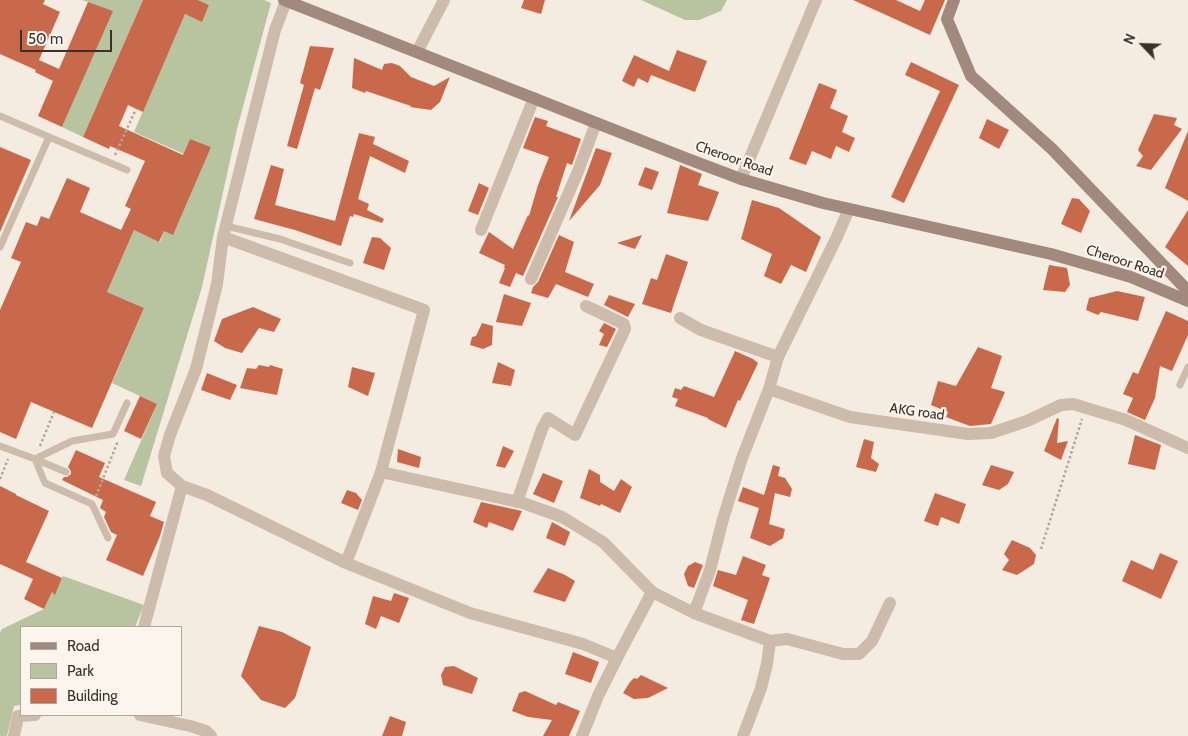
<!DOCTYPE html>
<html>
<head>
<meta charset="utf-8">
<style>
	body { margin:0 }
	#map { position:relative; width:1188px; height:736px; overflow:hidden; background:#f4ebe1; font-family:Cabin,sans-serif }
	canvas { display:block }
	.legend { position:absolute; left:20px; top:626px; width:162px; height:90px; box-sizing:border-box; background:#fbf5ee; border:1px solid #aea6a0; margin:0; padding:6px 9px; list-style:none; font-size:15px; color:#3b302b }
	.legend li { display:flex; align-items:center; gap:10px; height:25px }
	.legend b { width:25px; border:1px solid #aea6a0 }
	.north { position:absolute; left:1118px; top:20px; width:50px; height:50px; -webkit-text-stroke:4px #fbf5ee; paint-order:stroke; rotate:294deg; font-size:14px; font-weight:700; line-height:20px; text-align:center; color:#3b302b }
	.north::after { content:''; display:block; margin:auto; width:18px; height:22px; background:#3b302b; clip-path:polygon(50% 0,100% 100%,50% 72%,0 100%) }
	.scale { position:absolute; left:20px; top:30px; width:92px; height:22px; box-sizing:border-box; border:2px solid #3b302b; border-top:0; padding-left:6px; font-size:15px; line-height:18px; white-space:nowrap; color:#3b302b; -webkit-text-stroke:4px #fbf5ee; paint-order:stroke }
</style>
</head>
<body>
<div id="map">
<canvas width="1188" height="736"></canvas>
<ul class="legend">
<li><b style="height:6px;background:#a18a7d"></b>Road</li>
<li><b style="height:14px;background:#b8c4a0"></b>Park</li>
<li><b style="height:14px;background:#c8694b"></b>Building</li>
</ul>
<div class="north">N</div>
<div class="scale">50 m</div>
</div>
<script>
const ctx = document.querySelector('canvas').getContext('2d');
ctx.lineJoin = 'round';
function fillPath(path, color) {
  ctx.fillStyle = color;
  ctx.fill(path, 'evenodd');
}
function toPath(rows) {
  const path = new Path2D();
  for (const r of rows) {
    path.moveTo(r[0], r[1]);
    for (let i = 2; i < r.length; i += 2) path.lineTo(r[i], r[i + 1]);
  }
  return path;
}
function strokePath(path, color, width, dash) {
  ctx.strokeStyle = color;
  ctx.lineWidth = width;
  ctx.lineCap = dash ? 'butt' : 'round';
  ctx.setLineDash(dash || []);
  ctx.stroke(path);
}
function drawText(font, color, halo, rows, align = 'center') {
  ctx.font = font + ' Cabin,sans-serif';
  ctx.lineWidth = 4.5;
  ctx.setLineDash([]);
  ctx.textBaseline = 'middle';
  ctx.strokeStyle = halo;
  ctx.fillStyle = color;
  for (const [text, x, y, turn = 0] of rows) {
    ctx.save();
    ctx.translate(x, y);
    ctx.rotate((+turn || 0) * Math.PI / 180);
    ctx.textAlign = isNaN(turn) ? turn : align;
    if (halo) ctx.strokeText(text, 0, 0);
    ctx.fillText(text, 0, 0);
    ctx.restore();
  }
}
const green = toPath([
	[82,0,143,0,83,137,62,127,112,11],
	[198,0,264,0,271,3,237,129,202,287,141,486,124,480,157,404,112,383,144,308,107,292,134,230,160,242,164,231,211,147,190,139,184,154,134,132,185,14,202,21,209,5],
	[641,0,727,0,721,11,699,20,685,20],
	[63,576,144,605,135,627,21,627,21,705,14,706,7,736,0,736,0,633,2,629,44,609,52,592,55,594]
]);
const building = toPath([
	[0,0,45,0,43,4,60,12,39,60,59,69,88,2,113,11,62,127,38,116,53,81,35,72,36,70,0,54],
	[143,0,198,0,209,5,202,22,185,14,143,112,128,105,119,126,183,155,190,139,211,147,173,235,164,231,159,242,134,230,107,292,144,308,92,428,31,402,16,439,0,432,0,310,21,262,11,258,26,222,37,226,41,216,49,219,67,178,90,188,80,212,121,230,131,209,125,206,145,161,110,146,109,149,83,137],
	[524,0,545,0,541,14,521,8],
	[853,0,896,0,920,11,925,0,945,0,930,35],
	[310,46,334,48,320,90,315,88,297,149,287,146,304,85,300,83],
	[677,50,707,61,695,92,651,75,648,83,638,78,634,87,622,81,634,55,669,71],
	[354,58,382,70,384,64,392,63,400,66,411,77,434,86,450,77,440,102,431,110,410,107,411,106,366,91,365,93,352,88],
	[911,62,959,85,904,203,891,197,940,91,905,75],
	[819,83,837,90,830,108,848,116,842,132,855,138,849,152,836,146,831,159,812,151,806,165,789,159],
	[1154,114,1177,118,1174,125,1182,129,1151,170,1136,166,1143,156,1138,150],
	[535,117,548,121,546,126,581,139,572,165,567,163,556,197,558,197,523,276,516,273,510,287,499,283,505,268,504,267,505,265,479,253,489,232,513,249,528,215,529,216,538,185,549,157,523,148],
	[987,119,1009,130,999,149,979,138],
	[1188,131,1188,201,1165,188],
	[359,133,375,137,373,144,409,161,405,173,370,156,358,199,369,204,367,210,384,219,382,223,354,214,353,217,350,216,341,246,295,230,254,219,271,165,284,169,275,205,335,221],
	[0,147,31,160,0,232],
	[596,148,612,153,600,185,569,221],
	[680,165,702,174,698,185,719,192,708,221,667,213],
	[645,167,659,172,652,190,638,185],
	[479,183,489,188,478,215,468,211],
	[1072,198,1079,199,1090,211,1081,233,1061,224],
	[752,200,779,208,821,237,806,272,791,265,781,284,764,276,772,254,741,239],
	[1188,210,1188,266,1165,247],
	[559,235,574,242,565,272,594,284,588,297,556,284,548,298,531,293,533,287,538,282],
	[642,235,635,249,617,243],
	[372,237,380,238,391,248,384,270,363,263],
	[666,254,688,262,671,313,642,304,651,278,657,280],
	[1049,265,1067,268,1070,285,1065,292,1043,290],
	[1117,291,1145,297,1138,321,1101,312,1098,315,1086,310,1089,298],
	[504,294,531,303,522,326,496,322],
	[609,295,635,304,628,317,604,305],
	[253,307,281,319,274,332,259,328,242,353,225,348,214,341,222,319],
	[1166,311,1188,321,1188,335,1172,371,1160,366,1155,398,1145,420,1127,412,1133,398,1123,394,1133,372,1138,374],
	[482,323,493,326,492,345,483,349,470,345,472,337,476,336],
	[604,323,616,329,607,347,599,345,604,334,599,331],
	[978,347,1002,356,991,388,1005,392,991,424,970,426,946,417,948,412,931,405,938,381,956,386],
	[735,351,753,359,758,363,740,401,738,400,726,428,708,419,708,418,675,406,678,399,672,397,675,388,681,390,684,386,714,397],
	[498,362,515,370,511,386,492,383],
	[259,365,269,367,270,365,283,369,277,395,240,388,247,368,256,369],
	[352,367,375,373,368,396,348,387],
	[207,373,237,385,230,400,201,390],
	[140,396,157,404,141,439,124,431],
	[1057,418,1059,419,1057,443,1068,441,1061,460,1044,451],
	[1135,435,1161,445,1155,470,1128,464],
	[864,439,874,442,871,458,879,464,876,472,856,467],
	[503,446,514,451,505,468,496,466],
	[398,449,421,457,419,468,397,462],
	[76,450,105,463,99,477,156,502,150,516,164,522,160,536,143,576,106,560,117,535,111,532,104,517,106,512,100,508,103,500,62,480,64,477,67,477,71,474,71,471,68,467],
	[773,465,780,467,778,476,785,478,792,489,790,497,775,493,769,524,785,529,783,538,770,546,750,538,759,508,738,501,743,487,764,495],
	[991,465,1014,472,1008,484,999,490,982,485],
	[589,469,600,475,600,482,614,491,621,479,632,487,620,513,601,504,600,506,580,498],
	[543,473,563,481,554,503,533,494],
	[0,486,16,494,16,495,49,511,26,562,62,578,55,595,52,592,44,609,24,599,33,579,0,564],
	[347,490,356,493,362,500,358,510,341,503],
	[935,493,966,504,959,524,941,517,938,526,924,521],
	[481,502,522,511,513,531,489,522,487,528,473,522],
	[552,522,570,532,565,546,546,538],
	[1012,540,1030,548,1036,555,1034,564,1017,575,1002,570,1009,560,1004,554],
	[1160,553,1178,561,1161,599,1122,581,1131,560,1153,570],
	[743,556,766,565,762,575,770,578,754,624,741,620,748,600,713,586,718,570,736,575],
	[695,562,703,565,694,588,688,586,684,574,688,566],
	[548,568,565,575,575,581,565,602,533,592],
	[394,593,409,598,399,623,381,616,376,629,365,624,373,596,391,601],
	[259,626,282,632,311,647,295,698,285,708,261,700,241,676],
	[573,652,599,662,591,683,565,674],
	[454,666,478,678,472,694,443,685,441,675,445,667],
	[641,675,668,688,648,698,634,699,623,693,630,682,634,678,637,679],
	[525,691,556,705,558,702,580,711,569,736,543,736,552,720,528,717,512,711,519,693],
	[390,716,406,722,402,736,382,736]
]);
const path = toPath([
	[115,155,136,109],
	[40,446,54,412],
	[0,479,8,459],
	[96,496,118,441],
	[1041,549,1082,419]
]);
const lane = toPath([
	[0,116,49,137],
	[226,226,280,239,350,263],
	[0,247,49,137,127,170],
	[1180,385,1188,367],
	[0,446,35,459,45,483,92,504,108,538],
	[35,459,72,441,113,434,127,403],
	[35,459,66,472]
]);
const street = toPath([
	[286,1,275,30,223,237,217,284,196,369,170,435,164,456,167,473,182,486,207,495,346,563,470,613,583,644,617,658,652,592,694,613],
	[417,52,444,0],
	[741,179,816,0],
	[481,230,534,98],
	[223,237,424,310,381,472,346,563],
	[531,279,577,174,596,123],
	[680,318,701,330,778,357],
	[769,389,850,417,968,434,991,433,1027,421,1061,405,1073,404,1126,420,1188,448],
	[381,472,523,503,562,517,603,542,652,592],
	[517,502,542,429,548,418,575,435,625,329,624,324,586,306],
	[144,627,182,486],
	[770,641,787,639,843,654,859,654,872,641,890,603],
	[140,715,190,726,206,731,211,736],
	[14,736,18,716,35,715],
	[582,736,598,696,617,658],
	[743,736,761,688,767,664,770,641,694,613,710,570,723,519,742,458,769,389,778,357,836,239,849,209]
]);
const secondary = toPath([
	[284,0,688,159,741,179,823,203,1051,254,1131,277,1188,301],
	[954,0,947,19,971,76,1052,149,1188,291]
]);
const streetNames = [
	["Cheroor Road",734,159,19],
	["Cheroor Road",1125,262,18],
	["AKG road",917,412,8]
];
fillPath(green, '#b8c4a0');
fillPath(building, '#c8694b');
strokePath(path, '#b9a596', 2.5, [2.5, 2.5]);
strokePath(lane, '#cdbbac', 7);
strokePath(street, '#cdbbac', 12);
strokePath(secondary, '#a18a7d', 12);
drawText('14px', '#3b302b', '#fbf5ee', streetNames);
</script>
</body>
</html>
